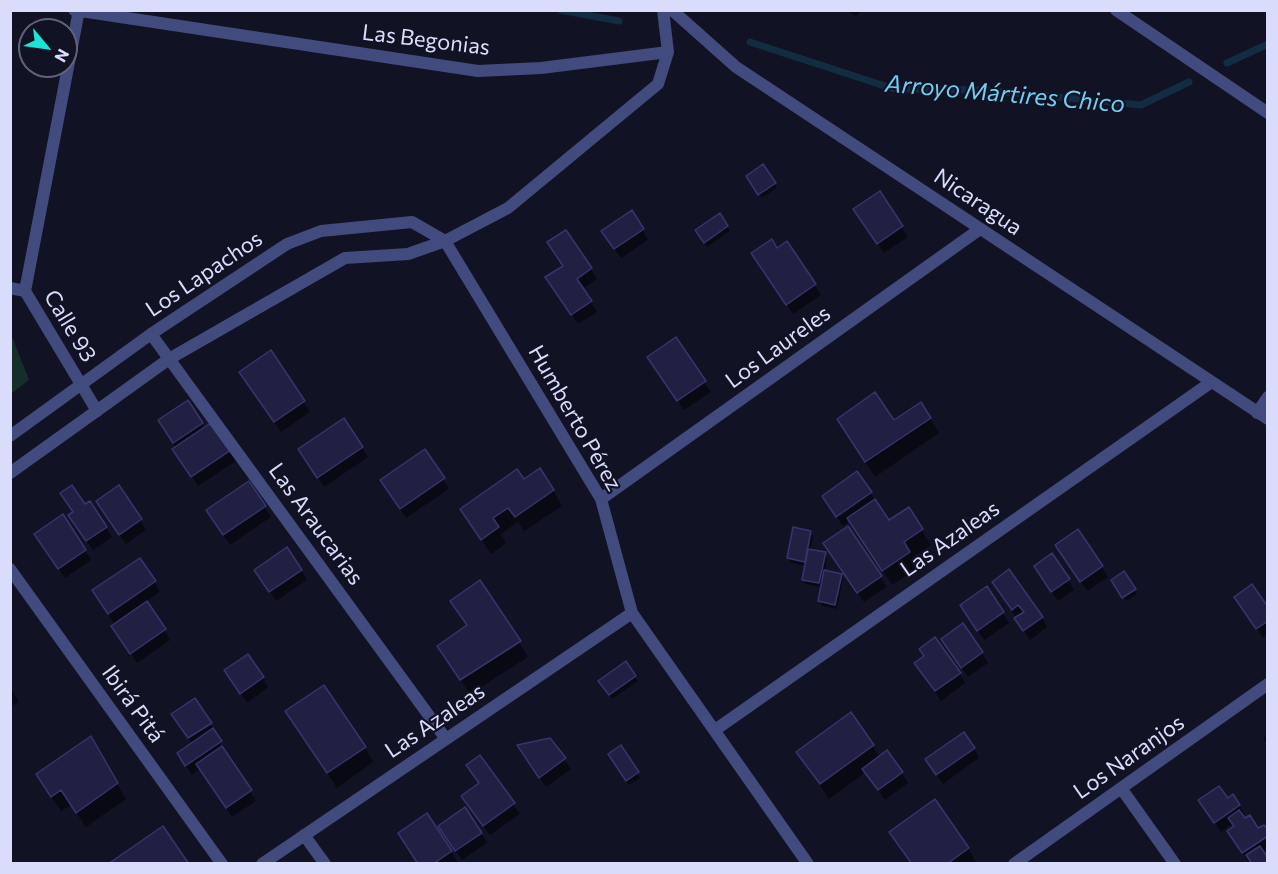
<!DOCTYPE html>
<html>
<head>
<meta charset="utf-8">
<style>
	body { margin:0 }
	#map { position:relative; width:1278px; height:874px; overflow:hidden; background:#121225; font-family:Commissioner,sans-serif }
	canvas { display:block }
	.frame { position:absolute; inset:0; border:12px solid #dadcfb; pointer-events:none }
	.north { position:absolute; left:18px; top:18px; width:60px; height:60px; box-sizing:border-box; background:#121225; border:2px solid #62637b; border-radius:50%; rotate:119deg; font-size:16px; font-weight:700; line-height:24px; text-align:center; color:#dadcfb }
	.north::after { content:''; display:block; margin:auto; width:21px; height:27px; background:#1ce4d4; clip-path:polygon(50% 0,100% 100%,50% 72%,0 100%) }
</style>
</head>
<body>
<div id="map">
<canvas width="1278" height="874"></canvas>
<div class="frame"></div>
<div class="north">N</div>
</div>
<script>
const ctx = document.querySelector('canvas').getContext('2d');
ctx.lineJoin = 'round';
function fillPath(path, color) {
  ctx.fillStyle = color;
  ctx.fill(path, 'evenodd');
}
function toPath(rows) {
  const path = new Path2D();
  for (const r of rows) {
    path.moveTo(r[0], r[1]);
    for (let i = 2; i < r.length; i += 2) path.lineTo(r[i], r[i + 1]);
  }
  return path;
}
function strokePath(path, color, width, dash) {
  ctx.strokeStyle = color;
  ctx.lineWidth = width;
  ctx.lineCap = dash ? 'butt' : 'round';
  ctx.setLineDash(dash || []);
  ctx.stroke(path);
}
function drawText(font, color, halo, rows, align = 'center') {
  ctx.font = font + ' Commissioner,sans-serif';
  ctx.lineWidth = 4.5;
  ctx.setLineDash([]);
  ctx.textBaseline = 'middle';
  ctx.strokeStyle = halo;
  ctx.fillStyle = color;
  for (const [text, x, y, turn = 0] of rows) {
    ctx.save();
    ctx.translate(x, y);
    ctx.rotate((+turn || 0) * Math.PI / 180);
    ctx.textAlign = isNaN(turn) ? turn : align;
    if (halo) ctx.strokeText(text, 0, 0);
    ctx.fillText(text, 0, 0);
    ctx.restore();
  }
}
const green = toPath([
	[11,334,29,380,11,394,10,394]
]);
const shadow = toPath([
	[847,10,861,10,856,17],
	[748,176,775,184,777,188,762,198],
	[879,193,908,237,884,253,861,219],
	[719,215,730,231,707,247,697,230],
	[643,230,648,240,621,258,609,241],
	[566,232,597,279,582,289,597,312,578,324,553,288,564,266],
	[787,243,821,295,793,314,759,263],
	[676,339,711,392,684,410,655,367],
	[271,352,310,412,281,432,247,382],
	[930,418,939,433,875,477,839,420,894,422],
	[202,424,205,429,212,424,236,461,198,486,166,431],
	[362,447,368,457,324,487,306,459],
	[857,473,889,522,908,509,931,545,912,558,918,568,892,585,850,521,843,526,829,506],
	[443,479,449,489,406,518,387,490],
	[523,481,553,490,562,506,524,531,518,522,501,534,506,543,491,554,471,524],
	[249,483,271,517,230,545,214,521],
	[119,487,146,530,126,544,103,512],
	[85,506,106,527,112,537,93,550,76,526],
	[848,528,887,587,864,602,831,553],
	[810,532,813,537,810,550,825,553,827,558,825,572,841,575,843,579,837,609,822,606,819,601,822,587,806,584,803,579,806,566,791,563,789,558],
	[42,544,85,550,91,560,65,578],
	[1062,555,1102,567,1108,577,1087,591],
	[301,570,307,580,276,601,262,580],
	[1041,577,1068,580,1074,590,1058,601],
	[1113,581,1134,589,1137,594,1126,601],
	[155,582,160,592,146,602,170,640,137,663,100,600],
	[987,588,1009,623,984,640,967,615],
	[1000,592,1042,617,1047,627,1030,640],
	[452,601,519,642,528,657,470,694,448,661,468,627],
	[1242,607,1268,609,1268,635,1263,638],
	[949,649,982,653,988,663,968,677],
	[925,657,960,673,965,683,941,701,916,663],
	[626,663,638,681,612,699,603,685],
	[263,678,268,687,247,703,232,681],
	[10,688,19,702,10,707],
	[850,714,880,757,902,773,908,783,885,800,866,772,829,799,798,752],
	[210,723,225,753,256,801,232,817,200,769,192,775,184,763,192,744,179,724],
	[296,727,365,747,373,762,337,788],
	[1268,735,1268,746,1263,738],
	[91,738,126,799,86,827,71,805,61,811,46,789],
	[549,739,571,769,546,787,525,756],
	[621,748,640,778,629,785,610,754],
	[974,748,979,758,943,784,933,770],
	[480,757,520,814,490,835,469,806,480,784],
	[1227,800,1239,805,1245,815,1242,817,1258,830,1268,833,1268,849,1249,862,1235,841,1233,823,1221,832,1215,824,1235,810,1235,806],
	[481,833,487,843,462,860,446,837],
	[968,848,977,864,912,864],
	[451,851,457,861,454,864,419,864]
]);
const stream = toPath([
	[560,10,619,21],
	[750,42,894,89,982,90,1141,105,1189,82],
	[1227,63,1268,44]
]);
const building = toPath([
	[763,164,776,183,758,195,746,176,763,164],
	[880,191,903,226,877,244,853,209,880,191],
	[632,210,644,229,614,249,601,231,632,210],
	[720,213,728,226,704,243,695,230,720,213],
	[566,230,592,268,577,279,592,301,571,315,545,277,563,266,547,242,566,230],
	[772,239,777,248,787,241,816,284,786,305,751,253,772,239],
	[676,337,706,381,677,401,647,357,676,337],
	[271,350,305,401,274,422,239,372,271,350],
	[875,392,894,420,921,402,931,418,865,462,837,419,875,392],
	[188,400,203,423,173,443,158,420,188,400],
	[344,418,363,447,317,478,298,449,344,418],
	[212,422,231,450,191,477,172,449,212,422],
	[425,449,445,478,400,509,380,480,425,449],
	[540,468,554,490,515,517,508,508,493,518,499,527,481,540,460,509,517,469,524,479,540,468],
	[857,471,872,492,836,517,822,496,857,471],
	[249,481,266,506,223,535,206,510,249,481],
	[72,485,85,504,90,501,107,527,86,541,68,515,73,512,60,493,72,485],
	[119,485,142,519,119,535,96,501,119,485],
	[875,499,889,520,909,507,923,529,904,542,910,552,882,571,847,518,875,499],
	[63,514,86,550,58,569,34,534,63,514],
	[848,526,882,576,857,593,823,543,848,526],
	[793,527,811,531,805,562,787,558,793,527],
	[1078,529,1103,566,1080,582,1055,545,1078,529],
	[287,547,302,570,269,592,254,570,287,547],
	[808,549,826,552,819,583,802,580,808,549],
	[1052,553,1070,579,1051,592,1034,566,1052,553],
	[140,558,156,581,108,614,92,590,140,558],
	[1009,569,1043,617,1023,631,1014,618,1024,612,1018,605,1012,610,992,582,1009,569],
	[824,570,842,574,835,605,818,601,824,570],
	[1124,571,1136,589,1122,598,1111,580,1124,571],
	[480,580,521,641,460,680,437,646,467,625,450,601,480,580],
	[1252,584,1268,607,1268,621,1256,629,1234,597,1252,584],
	[987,586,1004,612,977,631,960,605,987,586],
	[147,601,166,629,130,654,111,626,147,601],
	[963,623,983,652,961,668,941,639,963,623],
	[935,637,961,673,935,691,914,663,924,656,919,649,935,637],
	[248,654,264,677,240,694,224,670,248,654],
	[626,661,636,676,609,695,598,681,626,661],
	[324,685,366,747,327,773,285,711,324,685],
	[195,698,212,723,188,738,171,714,195,698],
	[851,712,874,745,820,784,796,752,851,712],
	[213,728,222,741,185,766,177,753,213,728],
	[964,732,975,748,936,775,925,759,964,732],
	[91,736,118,783,76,813,61,790,51,797,36,774,91,736],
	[550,738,566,758,539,778,517,745,550,738],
	[621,745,639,772,626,781,608,754,621,745],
	[222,746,252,790,226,808,196,764,222,746],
	[887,750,903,772,878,790,862,769,887,750],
	[480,755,515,803,483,826,461,796,479,783,466,765,480,755],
	[1219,786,1228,798,1233,794,1240,805,1214,823,1198,800,1219,786],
	[935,799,969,848,947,864,912,864,889,832,935,799],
	[465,807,482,833,455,851,438,826,465,807],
	[1239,810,1245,818,1250,815,1258,828,1264,825,1268,830,1268,836,1242,853,1227,831,1234,826,1228,818,1239,810],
	[427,813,452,851,433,864,418,864,398,833,427,813],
	[163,826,189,864,108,864,163,826],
	[1260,846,1268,858,1268,864,1252,864,1246,855,1260,846]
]);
const street = toPath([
	[74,10,478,71,541,68,668,52],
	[79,10,25,291,97,411],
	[672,10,736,67,1268,419],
	[1116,10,1268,113],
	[10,288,25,291],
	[151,334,446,739],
	[1257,413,1268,397],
	[10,436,151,334,287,244,321,231,412,222,445,241,601,499,632,613,808,864],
	[10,473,169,359,345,258,408,254,445,241,508,208,658,84,668,52,663,10],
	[601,499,980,229],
	[10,569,222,864],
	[715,730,1210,383],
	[1121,788,1175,864],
	[304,835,325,864],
	[262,864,632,613],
	[1014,864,1268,684]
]);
const streetNames = [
	["Las Begonias",426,40,7],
	["Nicaragua",978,202,34],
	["Los Lapachos",204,274,-34],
	["Calle 93",70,326,59],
	["Los Laureles",778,347,-36],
	["Humberto Pérez",575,418,60],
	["Las Araucarias",316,524,54],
	["Las Azaleas",950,539,-35],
	["Ibirá Pitá",133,704,54],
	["Las Azaleas",435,721,-34],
	["Los Naranjos",1129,757,-35]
];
const waterNames = [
	["Arroyo Mártires Chico",1005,94,5]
];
fillPath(green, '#162e29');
fillPath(shadow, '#0007');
strokePath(stream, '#122d42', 7);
fillPath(building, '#212043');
strokePath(building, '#36356d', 1.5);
strokePath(street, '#424b7e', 12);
drawText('22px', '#dadcfb', '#121225', streetNames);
drawText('italic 24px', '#74ccee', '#121225', waterNames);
</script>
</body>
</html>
